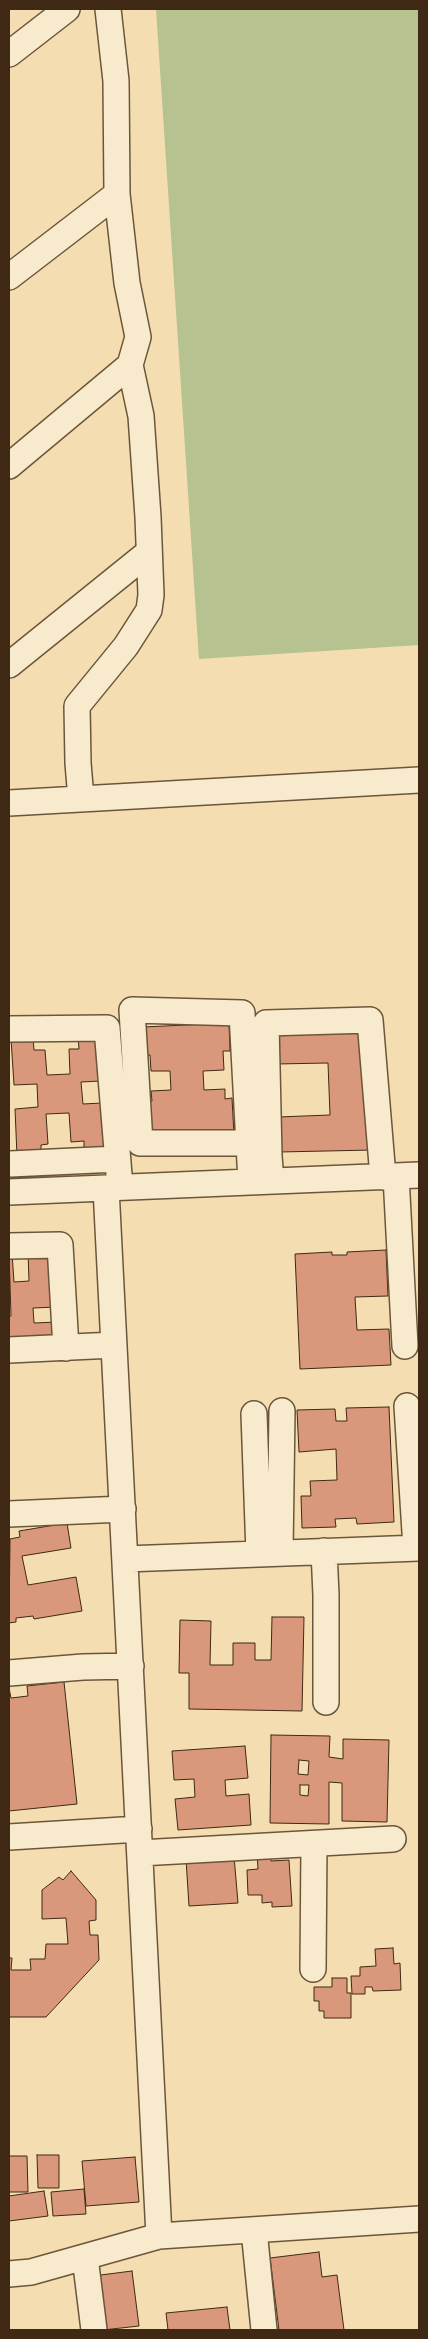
<!DOCTYPE html>
<html>
<head>
<meta charset="utf-8">
<style>
	body { margin:0 }
	#map { position:relative; width:428px; height:2339px; overflow:hidden; background:#f4deb1; font-family:Vollkorn,serif }
	canvas { display:block }
	.frame { position:absolute; inset:0; border:10px solid #3f2914; pointer-events:none }
</style>
</head>
<body>
<div id="map">
<canvas width="428" height="2339"></canvas>
<div class="frame"></div>
</div>
<script>
const ctx = document.querySelector('canvas').getContext('2d');
ctx.lineJoin = 'round';
function fillPath(path, color) {
  ctx.fillStyle = color;
  ctx.fill(path, 'evenodd');
}
function toPath(rows) {
  const path = new Path2D();
  for (const r of rows) {
    path.moveTo(r[0], r[1]);
    for (let i = 2; i < r.length; i += 2) path.lineTo(r[i], r[i + 1]);
  }
  return path;
}
function strokePath(path, color, width, dash) {
  ctx.strokeStyle = color;
  ctx.lineWidth = width;
  ctx.lineCap = dash ? 'butt' : 'round';
  ctx.setLineDash(dash || []);
  ctx.stroke(path);
}
const green = toPath([
	[156,9,419,9,419,645,199,659]
]);
const building = toPath([
	[229,1023,230,1051,223,1051,224,1070,203,1071,204,1090,225,1089,225,1099,232,1098,234,1135,148,1138,146,1101,152,1101,151,1091,171,1090,170,1071,151,1071,150,1055,144,1055,143,1027,229,1023],
	[369,1029,373,1150,279,1152,278,1117,330,1115,328,1063,276,1064,275,1031,369,1029],
	[98,1035,101,1081,81,1082,83,1104,102,1103,104,1152,84,1152,84,1141,71,1142,69,1113,46,1114,48,1144,41,1145,41,1154,17,1156,15,1109,38,1107,37,1084,14,1085,11,1039,33,1038,34,1050,45,1050,47,1075,70,1074,69,1049,79,1049,78,1036,98,1035],
	[386,1250,388,1296,355,1297,357,1330,389,1329,391,1365,300,1369,295,1254,332,1252,332,1255,347,1255,347,1252,386,1250],
	[54,1251,56,1307,33,1308,34,1323,57,1322,58,1344,9,1346,9,1316,11,1316,9,1253,12,1253,14,1282,29,1281,28,1252,54,1251],
	[389,1407,394,1522,357,1524,356,1518,335,1519,336,1527,302,1528,301,1496,311,1496,310,1481,337,1480,336,1449,299,1452,297,1410,335,1409,336,1421,347,1421,346,1408,389,1407],
	[67,1523,71,1548,22,1556,28,1585,76,1577,82,1611,34,1619,33,1616,16,1618,16,1622,9,1623,10,1539,20,1537,19,1531,67,1523],
	[272,1617,304,1617,302,1711,189,1709,189,1673,179,1673,180,1620,211,1621,210,1665,233,1665,233,1643,255,1643,255,1660,271,1660,272,1617],
	[64,1682,77,1804,9,1811,9,1688,11,1698,28,1696,27,1686,64,1682],
	[271,1735,330,1736,329,1757,343,1759,343,1739,389,1740,387,1822,342,1821,342,1783,329,1782,329,1824,270,1823,271,1735],
	[299,1760,309,1761,308,1775,298,1774,299,1760],
	[300,1785,309,1785,308,1796,300,1795,300,1785],
	[245,1746,248,1778,225,1780,226,1796,249,1794,251,1825,178,1830,175,1799,195,1797,194,1779,174,1780,172,1751,245,1746],
	[270,1853,271,1861,289,1860,292,1906,272,1907,272,1902,262,1903,262,1895,248,1895,247,1870,258,1869,257,1854,270,1853],
	[234,1856,238,1903,189,1906,186,1859,234,1856],
	[71,1871,96,1900,96,1920,89,1921,90,1935,98,1935,99,1960,46,2017,9,2017,9,1958,12,1958,11,1970,31,1970,30,1959,45,1959,46,1944,68,1944,66,1918,42,1919,42,1890,59,1877,63,1880,71,1871],
	[393,1948,394,1964,400,1963,401,1990,373,1991,372,1987,365,1987,365,1994,352,1994,351,1976,360,1976,360,1967,376,1966,375,1949,393,1948],
	[332,1978,347,1978,347,1993,351,1993,351,2018,324,2018,324,2011,319,2011,319,2001,314,2001,314,1987,332,1987,332,1978],
	[37,2155,59,2155,59,2188,38,2188,37,2155],
	[9,2156,27,2156,28,2192,9,2192,9,2156],
	[135,2157,139,2202,86,2206,82,2161,135,2157],
	[84,2189,86,2214,53,2216,51,2192,84,2189],
	[44,2191,48,2216,9,2221,9,2196,44,2191],
	[319,2252,322,2277,337,2275,344,2330,279,2330,270,2258,319,2252],
	[132,2271,139,2326,103,2330,93,2276,132,2271],
	[227,2307,230,2330,168,2330,166,2313,227,2307]
]);
const street = toPath([
	[9,54,67,9],
	[9,277,117,194],
	[9,466,130,365],
	[9,665,149,552],
	[81,799,78,763,77,706,126,646,149,610,151,595,148,517,141,416,130,365,138,337,127,283,117,194,116,81,108,9],
	[9,803,419,780],
	[9,1029,107,1028,120,1187],
	[248,1143,140,1143,132,1010,242,1013,251,1182],
	[10,1164,117,1159],
	[396,1176,405,1346],
	[271,1181,269,1156,266,1023,370,1020,383,1177],
	[106,1188,159,2236],
	[9,1192,419,1175],
	[9,1246,60,1245,66,1348],
	[9,1350,114,1345],
	[407,1406,416,1548],
	[254,1414,259,1554],
	[9,1514,123,1509],
	[324,1551,326,1595,326,1702],
	[280,1553,282,1411],
	[125,1559,419,1548],
	[9,1673,83,1667,131,1666],
	[9,1837,139,1829],
	[140,1853,393,1839],
	[313,1969,314,1844],
	[254,2230,264,2330],
	[85,2257,94,2330],
	[9,2274,31,2272,159,2236,419,2219]
]);
fillPath(green, '#b6c28f');
fillPath(building, '#d9977b');
strokePath(building, '#3f2914', 1);
strokePath(street, '#6c563b', 28);
strokePath(street, '#f8eacc', 25);
</script>
</body>
</html>
